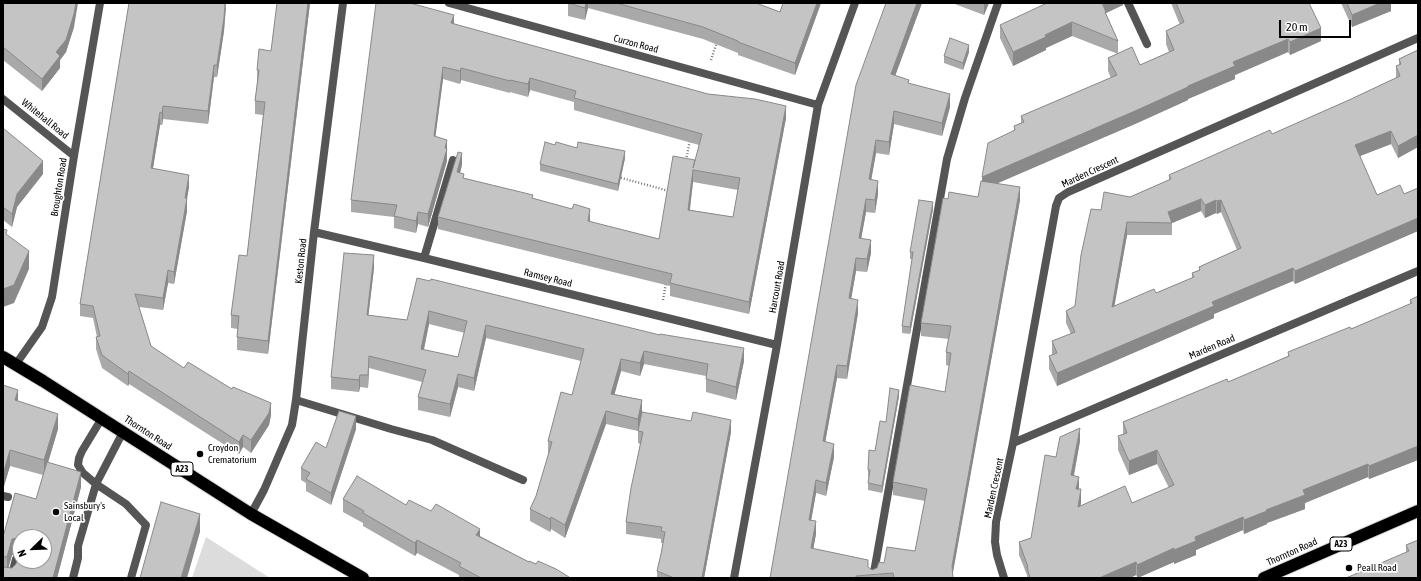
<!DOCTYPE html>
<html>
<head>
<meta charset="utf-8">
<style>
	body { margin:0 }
	#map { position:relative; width:1421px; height:581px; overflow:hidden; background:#fff; font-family:"Asap Condensed",sans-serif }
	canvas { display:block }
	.frame { position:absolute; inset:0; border:4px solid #000; pointer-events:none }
	.north { position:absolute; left:12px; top:529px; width:40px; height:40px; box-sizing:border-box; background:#fff; border:1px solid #999; border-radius:50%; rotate:247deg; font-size:11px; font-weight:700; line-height:16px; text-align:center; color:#000 }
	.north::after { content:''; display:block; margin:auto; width:14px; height:18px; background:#000; clip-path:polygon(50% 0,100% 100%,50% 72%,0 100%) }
	.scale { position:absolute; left:1279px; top:20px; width:72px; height:18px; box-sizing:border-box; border:2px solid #000; border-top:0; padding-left:5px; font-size:12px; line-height:14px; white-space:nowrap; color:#000; -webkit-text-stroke:3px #fff; paint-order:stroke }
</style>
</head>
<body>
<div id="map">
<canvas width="1421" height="581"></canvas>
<div class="frame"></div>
<div class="north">N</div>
<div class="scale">20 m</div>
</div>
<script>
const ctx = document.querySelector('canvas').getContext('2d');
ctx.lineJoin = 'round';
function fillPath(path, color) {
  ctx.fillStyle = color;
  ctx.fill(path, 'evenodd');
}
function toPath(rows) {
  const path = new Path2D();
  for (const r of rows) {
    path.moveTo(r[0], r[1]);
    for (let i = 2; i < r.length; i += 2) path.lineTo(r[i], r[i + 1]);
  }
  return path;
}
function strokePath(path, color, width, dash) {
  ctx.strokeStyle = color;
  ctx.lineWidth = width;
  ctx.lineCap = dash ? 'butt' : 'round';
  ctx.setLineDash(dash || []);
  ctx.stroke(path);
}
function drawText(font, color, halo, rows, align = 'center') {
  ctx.font = font + ' "Asap Condensed",sans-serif';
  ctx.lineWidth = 3.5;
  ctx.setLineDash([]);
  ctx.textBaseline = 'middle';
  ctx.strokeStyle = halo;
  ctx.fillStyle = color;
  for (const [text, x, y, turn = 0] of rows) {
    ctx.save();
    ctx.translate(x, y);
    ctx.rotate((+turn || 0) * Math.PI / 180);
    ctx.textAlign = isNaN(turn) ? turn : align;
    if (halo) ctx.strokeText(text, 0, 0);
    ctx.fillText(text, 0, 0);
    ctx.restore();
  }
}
const green = toPath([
	[206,537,270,578,192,578]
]);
const path = toPath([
	[711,60,717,42],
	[686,160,690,140],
	[618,177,669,191],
	[663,300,666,283]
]);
const lane = toPath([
	[1128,3,1147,44],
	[424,258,453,160],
	[296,400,391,429,432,440,523,480],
	[102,418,82,451,79,458,78,465,83,473,96,484,123,432],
	[3,496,8,497],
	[11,578,16,559],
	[73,578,78,558,78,546,96,484,126,504,146,525,131,578],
	[873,578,947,159,965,98,998,3]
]);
const street = toPath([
	[449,3,818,105],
	[3,99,74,156],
	[314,232,424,258,777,345],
	[16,364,42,327,52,297,74,156,100,3],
	[1013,443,1418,271],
	[251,514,264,490,292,425,296,400,314,232,343,3],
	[734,578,777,345,818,105,855,3],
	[1004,578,997,555,995,542,996,522,1013,443,1056,206,1059,198,1068,192,1418,38]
]);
const highway = toPath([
	[3,357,43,381,251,514,363,578],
	[1264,578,1418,511]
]);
const wall = toPath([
	[3,3,74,27,66,52,60,60,60,68,42,91,3,60],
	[129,3,226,8,224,31,217,77,214,77,208,124,163,119,162,125,160,125,153,168,189,187,187,198,187,211,174,284,168,283,163,310,139,307,151,346,184,368,271,415,269,425,251,453,243,447,239,454,129,384,128,386,102,368,96,349,96,337,97,337,93,318,80,316,80,304],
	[277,3,310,3,268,354,237,350,237,337,238,329,231,328,231,315,247,256,263,115,255,114,255,101,257,83,257,70,271,51],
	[568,3,756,3,780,12,783,3,821,3,795,75,738,55,738,53,703,39,588,8,585,20,568,16],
	[886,3,922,3,895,76,950,107,942,136,894,124,889,155,876,153,871,180,878,194,875,213,866,212,861,238,871,253,867,272,856,271,851,299,858,313,847,379,837,378,825,442,834,457,826,496,816,493,811,520,816,534,813,549,868,567,872,570,877,568,884,563,915,551,925,501,893,495,893,482,945,392,949,366,946,365,946,352,949,339,921,336,921,323,948,199,978,197,982,181,1014,131,1014,126,1021,123,1021,116,1111,78,1108,71,1108,58,1118,54,1072,36,1046,48,1046,50,1013,66,1000,38,1000,25,1123,3,1123,5,1106,13,1106,14,1118,41,1118,53,1140,65,1169,52,1166,44,1166,31,1180,25,1171,3,1309,3,1321,41,1290,55,1288,52,1235,75,1235,79,1188,99,1188,100,1135,124,997,183,1020,200,952,575,953,578,770,578],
	[952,3,989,3,984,15],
	[1341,3,1394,3,1391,4,1391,11,1352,27],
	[454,24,786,118,749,314,670,296,670,286,438,229,438,217,462,165,460,173,464,178,533,198,590,221,590,222,659,239,695,163,699,145,574,110,574,102,530,90,528,97,510,92,510,93,461,80,460,84,443,79,435,137,447,140,447,161,428,227,418,224,416,233,394,228,394,217,351,212,351,200],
	[693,182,738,190,733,217,690,210],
	[1418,50,1418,147,1398,158,1391,144,1360,156,1377,195,1404,194,1418,188,1418,231,1295,284,1293,281,1214,314,1214,318,1057,386,1049,369,1049,356,1052,355,1052,341,1071,334,1066,323,1066,311,1075,306,1101,210,1130,197,1169,180,1169,175,1272,134,1349,100,1396,78,1396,66,1399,65,1399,59],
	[1201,211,1205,218,1216,213,1217,214,1221,212,1237,250,1199,267,1199,270,1192,273,1192,278,1156,293,1114,306,1127,235,1172,235,1172,223],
	[969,52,963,70,944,63,944,56],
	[3,128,43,174,17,207,12,227,3,220],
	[555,145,577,148,625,158,618,191,540,171,540,164],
	[933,209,910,334,902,333,902,326,912,259,910,259,910,252],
	[374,268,368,316,407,320,417,278,744,361,736,400,706,392,706,376,644,364,640,376,621,371,614,394,642,400,638,431,606,424,565,538,551,529,550,532,530,521,530,509,536,496,549,454,548,454,548,441,572,395,581,361,486,338,474,391,458,387,450,417,418,410,418,397,422,382,369,368,368,388,360,387,359,392,331,389,331,377],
	[429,324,465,333,458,357,424,350],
	[1418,296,1418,460,1369,479,1368,477,1305,503,1305,509,1267,523,1267,524,1244,534,1243,530,1196,550,1196,555,1174,564,1174,562,1138,578,1136,575,1130,578,1027,578,1027,575,1019,555,1019,542,1031,538,1056,457,1080,441,1074,476,1079,489,1081,503,1080,506,1132,503,1169,488,1157,464,1129,475,1118,450,1118,436,1123,434,1123,422,1228,382,1288,356,1288,352,1351,329,1410,304,1410,300],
	[3,385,18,401,58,429,48,462,81,487,57,578,3,578,3,537,36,499,43,475,10,466,4,486,3,486],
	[20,537,44,561,20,561],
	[17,554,18,555,16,564,12,568,8,568,12,555],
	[899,396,882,493,868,490,868,483,869,477,868,477,868,470,886,422],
	[356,429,331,505,306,491,306,483,301,480,301,468,326,448],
	[638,431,731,432,704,578,657,578,657,571,661,554,663,543,661,543,661,539,626,534,626,522,640,444,638,443],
	[343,499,406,505,480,536,529,562,536,564,569,578,459,578,459,575,417,553,415,556,363,526,363,523,343,512],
	[1418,540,1418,578,1406,552,1406,545]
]);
const shadedWall = toPath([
	[76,3,78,3,74,27,66,52,60,60,60,68,42,91,42,79,56,52],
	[225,3,226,3,224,31,217,77,217,65],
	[308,3,310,3,268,354,268,341],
	[586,3,588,3,588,8,585,20,585,8],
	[817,3,821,3,795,75,795,63],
	[917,3,922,3,891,87,891,74],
	[984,3,989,3,984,15],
	[1101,3,1123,3,1123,5,1106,13,1106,25],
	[1380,3,1394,3,1391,4,1391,11,1352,27,1352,15],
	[454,15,454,27,451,23],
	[1072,22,1072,36,1046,48,1046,50,1013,66,1013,52,1045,35],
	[1321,28,1321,41,1290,55,1290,42],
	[1288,39,1288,52,1235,75,1235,79,1188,99,1188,100,1135,124,982,190,982,177,1188,86,1233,62],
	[969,45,969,52,963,70,963,63],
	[214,65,214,77,208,124,208,111],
	[443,67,443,79,434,148,434,136],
	[461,68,461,80,460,84,460,71],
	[530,78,530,90,528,97,528,84],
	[950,94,950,107,942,136,942,123],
	[163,106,163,119,162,125,162,113],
	[786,106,786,118,749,314,749,302],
	[894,111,894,124,889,155,889,142],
	[160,112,160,125,151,180,151,168],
	[1391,131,1391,144,1355,158,1355,145],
	[1418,135,1418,147,1398,158,1398,146],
	[447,140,447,161,428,227,428,214],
	[876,140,876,153,869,192,869,179],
	[625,151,625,158,618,191,618,184],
	[462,153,462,165,457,184,457,172],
	[43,161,43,174,17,207,12,227,12,214,17,194],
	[693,170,693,182,688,222,688,210],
	[189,175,189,187,185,210,185,198],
	[878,181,878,194,875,213,875,200],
	[1020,187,1020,200,952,578,952,566],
	[187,198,187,211,174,284,174,272],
	[866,199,866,212,859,251,859,238],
	[1201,199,1201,211,1172,223,1168,212],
	[1216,200,1216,213,1205,218,1205,205],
	[1221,200,1221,212,1217,214,1217,201],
	[933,202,933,209,910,334,910,327],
	[590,209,590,221,588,234,588,221],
	[418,212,418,224,416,233,416,221],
	[1418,218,1418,231,1295,284,1295,271],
	[1127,222,1127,235,1112,320,1112,307],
	[871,240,871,253,867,272,867,259],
	[29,251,29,269,14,303,3,307,3,289],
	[374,255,374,268,367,328,367,315],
	[856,258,856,271,849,311,849,298],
	[1293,268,1293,281,1214,314,1214,318,1057,386,1057,373,1212,302],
	[168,270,168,283,163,310,163,298],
	[858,300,858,313,847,379,847,366],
	[429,311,429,324,421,362,421,349],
	[486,325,486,338,474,391,474,378],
	[744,348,744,361,736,400,736,387],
	[644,351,644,364,640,376,640,363],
	[369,356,369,368,368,388,368,375],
	[621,359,621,371,611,407,611,394],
	[837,365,837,378,823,454,823,441],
	[129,371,129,384,128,386,128,374],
	[458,374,458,387,450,417,450,404],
	[360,375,360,387,359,392,359,380],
	[18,390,18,405,15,400],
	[899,390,899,396,882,493,882,486],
	[642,400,642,413,638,431,638,419],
	[271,403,271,415,269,425,251,453,251,440],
	[606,411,606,424,565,538,565,525],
	[58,414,58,429,44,476,44,460],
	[356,416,356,429,331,505,331,493],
	[731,420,731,432,704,578,702,578],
	[1080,428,1080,441,1071,489,1071,475],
	[243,435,243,447,239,454,239,442],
	[834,444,834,457,826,496,826,483],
	[1418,446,1418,460,1369,479,1369,466],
	[10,450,10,466,4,486,4,471],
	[1157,450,1157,464,1129,475,1129,461],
	[1368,464,1368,477,1305,503,1305,509,1267,523,1267,524,1244,534,1244,520,1266,510,1303,490],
	[81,472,81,487,57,578,53,578],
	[1079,477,1079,490,1076,489],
	[816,480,816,493,809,533,809,520],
	[1081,489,1081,503,1078,520,1078,507],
	[200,514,200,532,187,578,181,578],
	[551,517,551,529,550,532,550,519],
	[1243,517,1243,530,1196,550,1196,555,1174,564,1174,550,1195,537],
	[816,521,816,534,811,561,811,548],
	[480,529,480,542,476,535],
	[17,538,17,554,12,555,7,573,7,557,12,539],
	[417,540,417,553,415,556,415,543],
	[1174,548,1174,562,1137,578,1137,565],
	[1136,562,1136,575,1130,578,1099,578]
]);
const building = toPath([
	[3,3,76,3,74,14,66,40,56,52,60,56,42,79,3,47,3,3],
	[129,3,225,3,224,18,217,65,214,65,208,111,163,106,162,113,160,112,151,168,189,175,185,198,187,198,174,272,168,270,163,298,135,294,151,346,184,368,188,362,232,389,233,387,271,403,269,413,251,440,243,435,239,442,129,371,128,374,102,355,96,337,100,336,93,306,80,304,129,3],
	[277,3,308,3,268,341,237,337,239,316,231,315,239,255,247,256,265,102,255,101,259,70,257,70,259,49,271,51,277,3],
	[376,3,410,3,454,15,451,23,708,94,755,99,786,106,749,302,670,283,672,274,438,217,458,152,462,153,457,172,464,174,463,178,533,195,532,198,572,209,574,204,590,209,588,221,659,239,673,156,695,160,693,168,702,134,574,98,576,91,530,78,528,84,510,80,510,81,461,68,460,71,443,67,434,136,447,140,445,148,447,149,428,214,418,212,416,221,394,216,397,205,351,200,376,3],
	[693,170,740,178,733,217,688,210,693,170],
	[568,3,586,3,585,8,568,3],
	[616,3,756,3,780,12,783,3,817,3,795,63,738,42,738,41,703,27,616,3],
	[886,3,917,3,891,74,909,80,908,83,950,94,942,123,894,111,889,142,876,140,869,179,878,181,875,200,866,199,859,238,871,240,867,259,856,258,849,298,858,300,847,366,837,365,823,441,834,444,826,483,816,480,809,520,816,521,811,548,868,560,868,567,872,570,877,568,879,562,884,563,887,547,915,551,927,489,893,482,910,385,945,392,951,353,946,352,951,326,921,323,943,198,948,199,949,192,978,197,981,181,1020,187,952,566,953,578,894,578,893,573,856,576,856,578,770,578,856,85,886,3],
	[1047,3,1102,3,1106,12,1105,12,1118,41,1072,22,1045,35,1046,37,1013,52,1000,25,1047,3],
	[1176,3,1309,3,1321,28,1290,42,1288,39,1233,62,1235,66,1188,86,1188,87,1135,111,982,177,988,143,1015,130,1014,126,1024,122,1021,116,1117,75,1108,58,1132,47,1140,65,1174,50,1166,31,1184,22,1176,3],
	[1347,3,1380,3,1352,15,1347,3],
	[950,38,969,45,963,63,944,56,950,38],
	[1418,50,1418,135,1398,146,1391,131,1355,145,1377,195,1400,185,1404,194,1418,188,1418,218,1295,271,1293,268,1212,302,1214,306,1057,373,1049,356,1057,353,1052,341,1075,332,1066,311,1075,306,1081,255,1091,209,1101,210,1104,192,1130,197,1171,179,1169,175,1270,130,1272,134,1349,100,1400,76,1396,66,1401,64,1399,59,1418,50],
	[1201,199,1205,205,1216,200,1217,201,1221,200,1241,248,1199,267,1200,270,1192,273,1194,277,1156,293,1154,289,1112,307,1127,222,1172,223,1168,212,1201,199],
	[3,128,43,161,17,194,12,214,3,207,3,128],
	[545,142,555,145,556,142,577,148,578,142,625,151,618,184,540,164,545,142],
	[919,200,933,202,910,327,902,326,913,252,910,252,919,200],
	[3,229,7,230,6,234,29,251,14,285,3,289,3,229],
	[344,253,374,255,367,315,407,320,417,278,430,281,431,279,660,335,660,334,744,348,736,387,706,379,708,364,644,351,640,363,621,359,611,394,642,400,638,419,606,411,565,525,551,517,550,519,530,509,536,496,552,442,548,441,561,392,572,395,584,349,486,325,474,378,458,374,450,404,418,397,426,370,369,356,368,375,360,375,359,380,331,377,344,253],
	[429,311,467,321,458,357,421,349,429,311],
	[1418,296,1418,446,1369,466,1368,464,1303,490,1305,495,1266,510,1267,511,1244,520,1243,517,1195,537,1196,541,1174,550,1174,548,1137,565,1136,562,1099,578,1030,578,1027,567,1028,567,1019,542,1031,538,1045,455,1056,457,1060,437,1080,428,1071,475,1079,477,1076,489,1081,489,1078,507,1125,486,1132,503,1174,485,1157,450,1129,461,1118,436,1127,433,1123,422,1227,379,1228,382,1289,356,1288,352,1350,327,1351,329,1412,303,1410,300,1418,296],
	[3,385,18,390,15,400,58,414,44,460,10,450,4,471,3,470,3,385],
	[890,388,899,390,882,486,868,483,870,470,868,470,869,450,875,451,880,421,886,422,890,388],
	[339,411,356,416,331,493,306,479,310,473,301,468,316,442,326,448,339,411],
	[642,412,691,421,693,412,731,420,702,578,674,578,657,571,661,554,665,532,661,531,662,527,626,522,631,488,643,432,638,431,642,412],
	[47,462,81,472,53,578,3,578,3,567,12,568,16,564,20,548,20,561,44,561,44,537,20,537,20,541,17,538,12,539,7,557,3,556,3,537,15,493,36,499,47,462],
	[357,476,406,505,409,500,431,511,436,504,480,529,476,535,529,562,529,561,536,564,538,561,556,569,569,577,568,578,481,578,459,566,461,563,417,540,415,543,363,513,364,511,343,499,357,476],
	[161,502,200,514,181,578,140,578,161,502],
	[1418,540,1418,578,1346,578,1409,551,1406,545,1418,540]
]);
const markers = [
	[200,454,4,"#000"],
	[56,512,4,"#000"],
	[1349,568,4,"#000"]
];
const shields = [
	[182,469,22],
	[1341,544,22]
];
const shieldNames = [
	["A23",182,469],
	["A23",1341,544]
];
const streetNames = [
	["Curzon Road",636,44,15],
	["Whitehall Road",45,119,39],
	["Marden Crescent",1090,172,-25],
	["Broughton Road",59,187,-81],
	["Keston Road",301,261,-84],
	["Ramsey Road",548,278,14],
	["Harcourt Road",777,287,-80],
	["Marden Road",1212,347,-23],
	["Thornton Road",148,433,33],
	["Marden Crescent",994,488,-78],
	["Thornton Road",1292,552,-24]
];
const poiNames = [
	["Croydon",208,448],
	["Crematorium",208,460],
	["Sainsbury's",64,506],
	["Local",64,518],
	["Peall Road",1357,568]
];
fillPath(green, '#dcdcdc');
strokePath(highway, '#dbdbdb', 14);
strokePath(path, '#777', 2.5, [1, 2]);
strokePath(lane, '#555', 8);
strokePath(street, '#555', 8);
strokePath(highway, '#000', 12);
fillPath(wall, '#a9a9a9');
fillPath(shadedWall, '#898989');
fillPath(building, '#c4c4c4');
strokePath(building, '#898989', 1);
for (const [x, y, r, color] of markers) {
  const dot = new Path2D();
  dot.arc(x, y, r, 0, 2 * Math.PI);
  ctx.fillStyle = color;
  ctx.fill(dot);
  strokePath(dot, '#fff', 1.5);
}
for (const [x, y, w] of shields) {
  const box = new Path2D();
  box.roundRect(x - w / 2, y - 7, w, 14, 3);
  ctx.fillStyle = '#fff';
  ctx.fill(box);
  strokePath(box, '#000', 1);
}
drawText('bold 9px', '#000', null, shieldNames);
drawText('10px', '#000', '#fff', streetNames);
drawText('10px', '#000', '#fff', poiNames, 'left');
</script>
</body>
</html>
